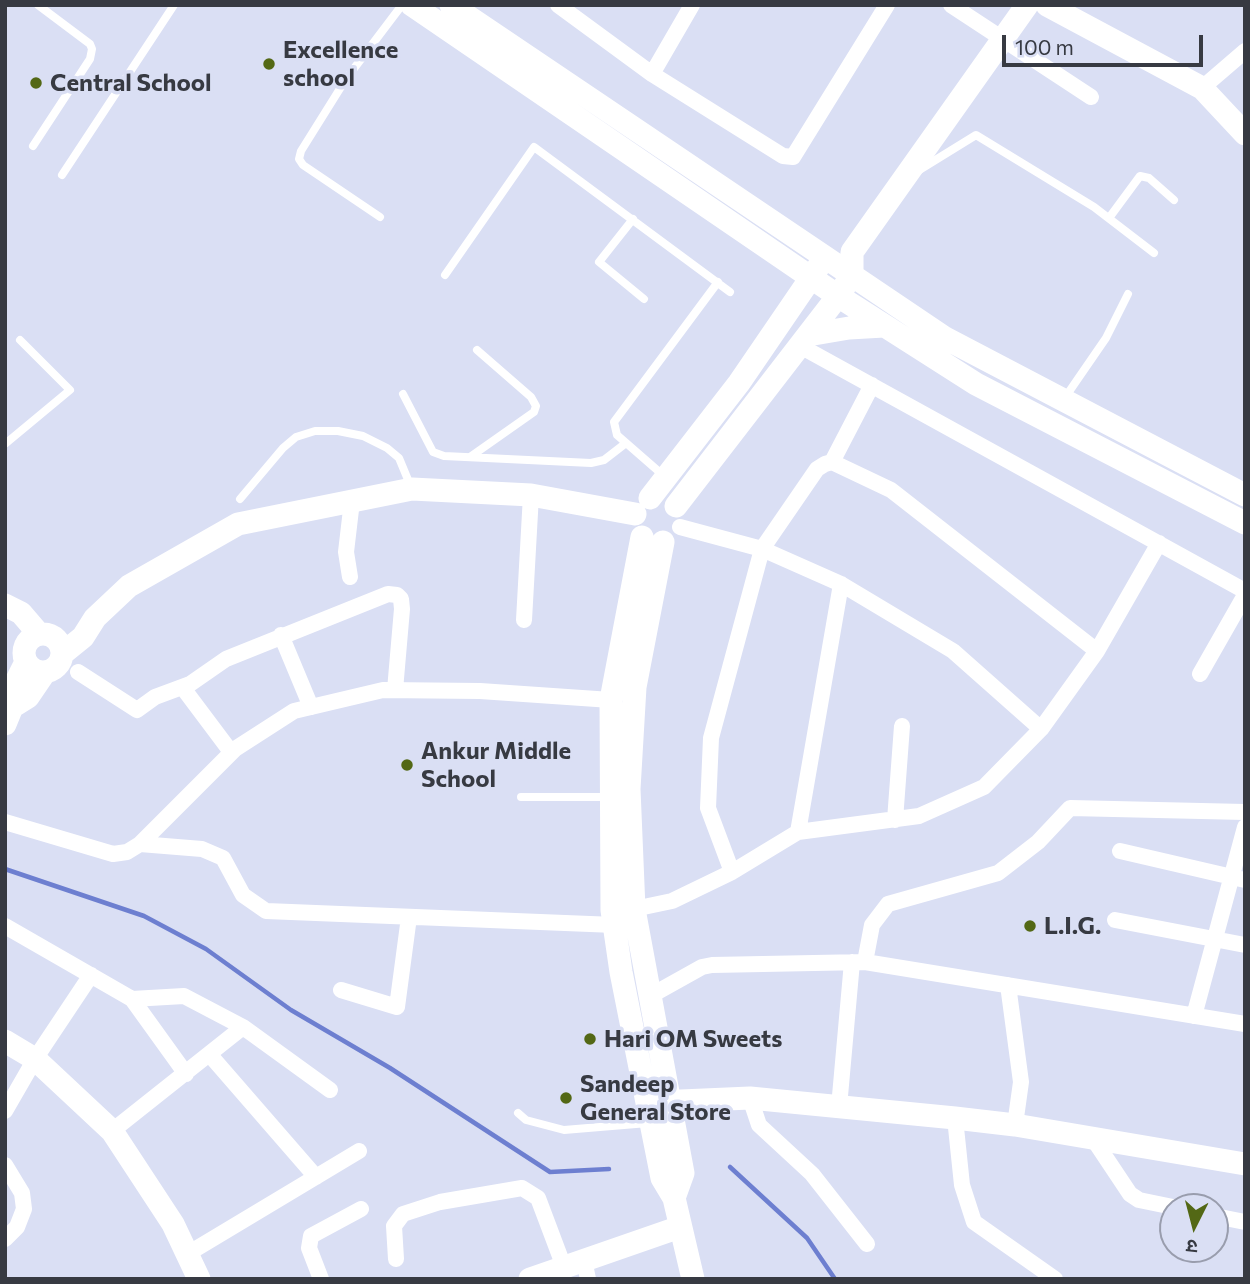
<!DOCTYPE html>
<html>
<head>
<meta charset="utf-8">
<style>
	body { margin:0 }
	#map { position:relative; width:1250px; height:1284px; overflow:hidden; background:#dadff4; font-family:Commissioner,"Noto Sans Devanagari",sans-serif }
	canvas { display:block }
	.frame { position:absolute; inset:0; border:7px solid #373a42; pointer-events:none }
	.north { position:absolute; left:1159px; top:1193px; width:70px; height:70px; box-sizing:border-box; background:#dadff4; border:2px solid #999dad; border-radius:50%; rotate:186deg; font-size:19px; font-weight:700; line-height:28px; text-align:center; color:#373a42 }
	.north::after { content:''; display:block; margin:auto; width:24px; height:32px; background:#536815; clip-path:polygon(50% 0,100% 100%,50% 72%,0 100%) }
	.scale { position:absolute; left:1002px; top:35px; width:201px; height:32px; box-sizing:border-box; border:4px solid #373a42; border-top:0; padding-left:9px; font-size:21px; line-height:24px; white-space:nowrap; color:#373a42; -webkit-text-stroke:5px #dadff4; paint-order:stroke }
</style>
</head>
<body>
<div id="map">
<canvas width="1250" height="1284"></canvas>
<div class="frame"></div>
<div class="north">उ</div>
<div class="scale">100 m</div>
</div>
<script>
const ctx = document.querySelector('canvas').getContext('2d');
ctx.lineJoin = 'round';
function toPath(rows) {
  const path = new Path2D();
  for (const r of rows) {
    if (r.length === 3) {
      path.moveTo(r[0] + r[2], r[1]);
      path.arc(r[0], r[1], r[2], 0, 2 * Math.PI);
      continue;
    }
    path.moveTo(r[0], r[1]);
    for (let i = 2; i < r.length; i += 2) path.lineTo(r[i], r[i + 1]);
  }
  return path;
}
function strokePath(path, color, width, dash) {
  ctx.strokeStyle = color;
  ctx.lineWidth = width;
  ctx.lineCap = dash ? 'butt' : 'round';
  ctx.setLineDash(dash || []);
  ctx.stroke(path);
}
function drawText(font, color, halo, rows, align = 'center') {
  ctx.font = font + ' Commissioner,sans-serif';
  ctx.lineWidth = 7;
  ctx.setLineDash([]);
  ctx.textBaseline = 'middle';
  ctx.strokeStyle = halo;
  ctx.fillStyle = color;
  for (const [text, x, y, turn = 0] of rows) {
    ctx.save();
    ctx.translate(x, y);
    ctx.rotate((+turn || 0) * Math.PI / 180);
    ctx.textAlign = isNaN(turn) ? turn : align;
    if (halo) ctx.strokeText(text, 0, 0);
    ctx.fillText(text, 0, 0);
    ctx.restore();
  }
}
const stream = toPath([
	[5,869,144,916,206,949,291,1010,390,1068,550,1172,609,1169],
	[730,1167,807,1238,835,1279]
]);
const lane = toPath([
	[33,146,90,59,92,49,90,44,38,5],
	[916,172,976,135,1094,207,1154,253],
	[62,175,174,5],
	[380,217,303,165,299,159,301,151,346,79,402,5],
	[1109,218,1140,176,1149,178,1174,200],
	[633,219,599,262,644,299],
	[445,275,534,147,730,292],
	[403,394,433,452,444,456,591,463,604,460,626,443],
	[1064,399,1106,338,1128,294],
	[5,444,70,390,20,340],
	[470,457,534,412,536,406,531,397,477,350],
	[664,476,617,435,614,422,718,282],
	[240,499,283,448,296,437,315,431,338,431,363,436,387,448,399,458,411,487],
	[521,797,610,797],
	[518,1113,526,1120,564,1130,648,1123]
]);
const street = toPath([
	[558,5,652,74,783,156,793,157,887,5],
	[951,5,1091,97],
	[652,74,692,5],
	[1202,88,1245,51],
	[800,346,1245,591],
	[832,462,872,385],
	[680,527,762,549,841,584,953,651,1041,729],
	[350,577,346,552,352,501],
	[524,620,531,495],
	[281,635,311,707],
	[78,672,137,710,155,697,190,684,226,659,388,594,397,595,401,599,402,609,395,690],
	[1200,674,1245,595],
	[183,688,231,752],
	[895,820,902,726],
	[5,822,113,854,127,852,140,844,235,749,294,711,383,690,480,691,611,700],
	[798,832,841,584],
	[140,844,202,849,223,858,243,895,266,911,615,925],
	[1120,851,1245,880],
	[732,872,708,808,711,738,762,549,817,469,825,464,832,462,891,490,1097,651],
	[634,909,672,901,732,872,798,832,919,816,984,787,1041,729,1097,651,1159,543],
	[1115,920,1245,945],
	[5,926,132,999,186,1074],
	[865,962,872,925,888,904,998,873,1038,842,1070,808,1245,812],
	[1008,985,1021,1082,1015,1125],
	[341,990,397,1007,409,917],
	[650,996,702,967,712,965,865,962,1245,1024],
	[132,999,184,996,243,1027,330,1090],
	[1194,1016,1245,827],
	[210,1055,316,1177],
	[750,1098,759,1125,812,1174,867,1244],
	[839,1107,852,962],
	[5,1111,35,1059,91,975],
	[955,1118,962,1185,974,1222,1055,1279],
	[112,1131,243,1027],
	[1094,1140,1130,1194,1139,1200,1173,1207],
	[5,1165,22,1193,24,1209,17,1227,5,1239],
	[1215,1216,1245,1222],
	[189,1253,359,1151],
	[396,1259,394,1226,403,1214,440,1202,522,1188,538,1198,564,1267],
	[584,1260,588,1279],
	[321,1279,309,1248,311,1236,361,1209]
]);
const secondary = toPath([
	[412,5,838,296,976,384,1245,523],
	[451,5,945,338,1245,495],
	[1047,5,1202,88,1245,134],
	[808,335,849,328,884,326],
	[650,498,739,383,819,266],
	[676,506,838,296,852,275,852,252,1027,5],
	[642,537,611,700,612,910,621,972,662,1178,674,1198,693,1279],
	[663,542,635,687,629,789,634,909,683,1173,674,1198],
	[5,605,21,613,39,634],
	[43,653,19],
	[62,654,83,637,95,618,129,586,238,524,412,489,531,495,635,514],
	[12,707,28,697,45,672],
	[5,724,12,707,13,688,26,662],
	[5,1041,35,1059,112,1131,173,1224,199,1279],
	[658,1102,750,1098,955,1118,1015,1125,1245,1164],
	[530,1279,680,1227]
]);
const markers = [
	[269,64,7,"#536815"],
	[36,83,7,"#536815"],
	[407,765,7,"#536815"],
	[1030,926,7,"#536815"],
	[590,1039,7,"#536815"],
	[566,1098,7,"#536815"]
];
const poiNames = [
	["Excellence",283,50],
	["school",283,78],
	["Central School",50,83],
	["Ankur Middle",421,751],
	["School",421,779],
	["L.I.G.",1044,926],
	["Hari OM Sweets",604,1039],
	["Sandeep",580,1084],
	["General Store",580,1112]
];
strokePath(stream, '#6d7fd0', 4.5);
strokePath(lane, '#fff', 8);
strokePath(street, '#fff', 16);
strokePath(secondary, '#fff', 23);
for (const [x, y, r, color] of markers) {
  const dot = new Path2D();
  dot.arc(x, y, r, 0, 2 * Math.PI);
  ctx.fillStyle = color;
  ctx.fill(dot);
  strokePath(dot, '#dadff4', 2.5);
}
drawText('bold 24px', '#373a42', '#dadff4', poiNames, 'left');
</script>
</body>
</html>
